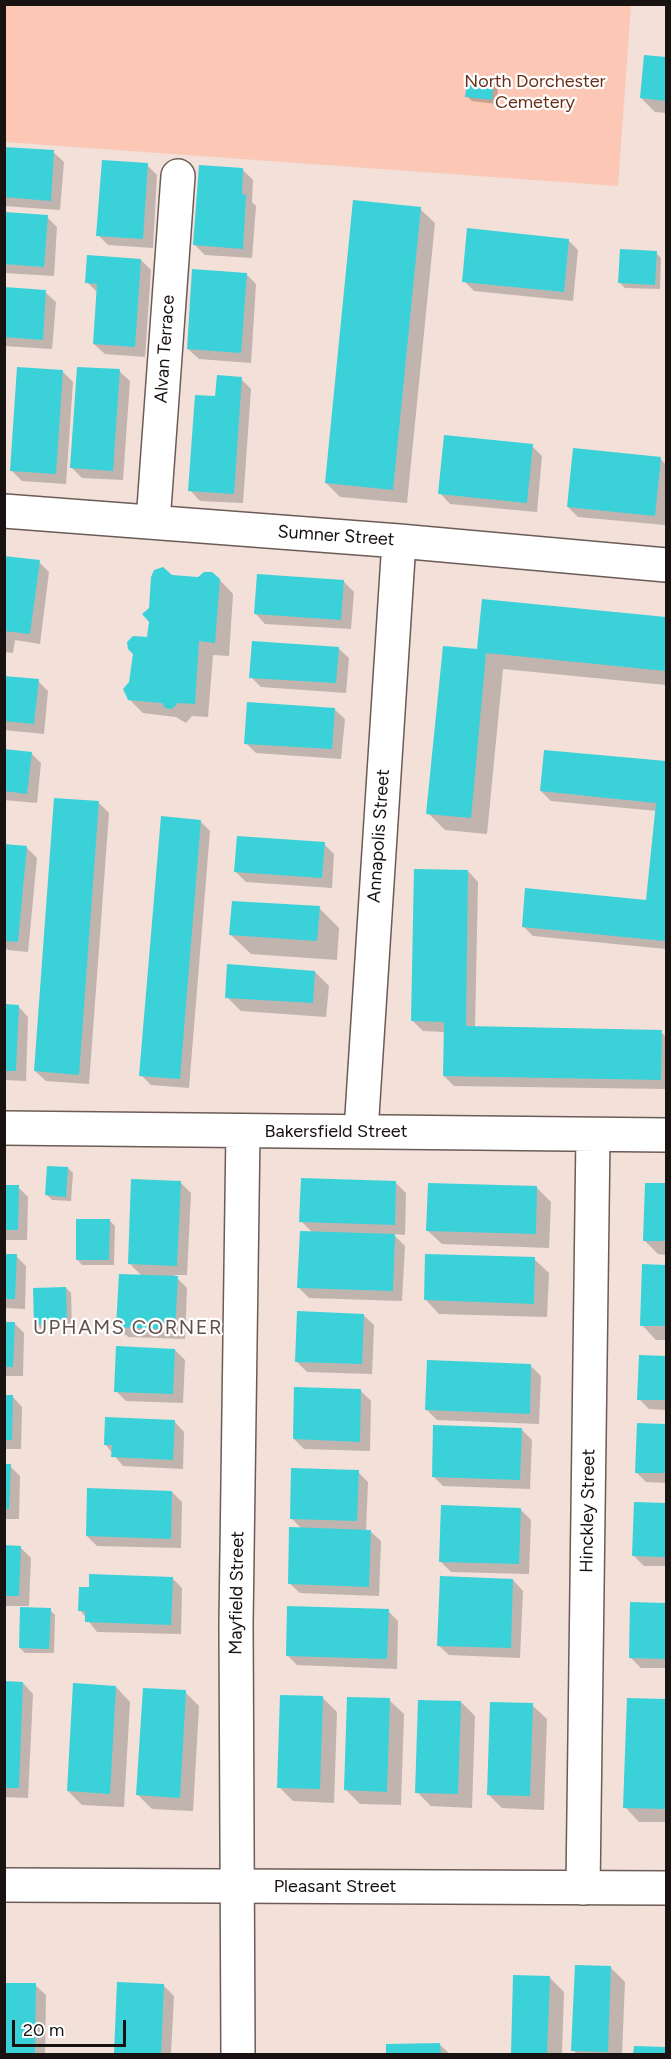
<!DOCTYPE html>
<html>
<head>
<meta charset="utf-8">
<style>
	body { margin:0 }
	#map { position:relative; width:671px; height:2059px; overflow:hidden; background:#f2e0d9; font-family:Figtree,sans-serif }
	canvas { display:block }
	.frame { position:absolute; inset:0; border:6px solid #181210; pointer-events:none }
	.scale { position:absolute; left:12px; top:2020px; width:114px; height:27px; box-sizing:border-box; border:3px solid #181210; border-top:0; padding-left:8px; font-size:18px; line-height:21px; white-space:nowrap; color:#181210; -webkit-text-stroke:4px #fff; paint-order:stroke }
</style>
</head>
<body>
<div id="map">
<canvas width="671" height="2059"></canvas>
<div class="frame"></div>
<div class="scale">20 m</div>
</div>
<script>
const ctx = document.querySelector('canvas').getContext('2d');
ctx.lineJoin = 'round';
function fillPath(path, color) {
  ctx.fillStyle = color;
  ctx.fill(path, 'evenodd');
}
function toPath(rows) {
  const path = new Path2D();
  for (const r of rows) {
    path.moveTo(r[0], r[1]);
    for (let i = 2; i < r.length; i += 2) path.lineTo(r[i], r[i + 1]);
  }
  return path;
}
function strokePath(path, color, width, dash) {
  ctx.strokeStyle = color;
  ctx.lineWidth = width;
  ctx.lineCap = dash ? 'butt' : 'round';
  ctx.setLineDash(dash || []);
  ctx.stroke(path);
}
function drawText(font, color, halo, rows, align = 'center') {
  ctx.font = font + ' Figtree,sans-serif';
  ctx.lineWidth = 4.5;
  ctx.setLineDash([]);
  ctx.textBaseline = 'middle';
  ctx.strokeStyle = halo;
  ctx.fillStyle = color;
  for (const [text, x, y, turn = 0] of rows) {
    ctx.save();
    ctx.translate(x, y);
    ctx.rotate((+turn || 0) * Math.PI / 180);
    ctx.textAlign = isNaN(turn) ? turn : align;
    if (halo) ctx.strokeText(text, 0, 0);
    ctx.fillText(text, 0, 0);
    ctx.restore();
  }
}
const green = toPath([
	[4,5,631,5,618,186,5,142]
]);
const shadow = toPath([
	[646,56,666,58,666,113,655,112,641,98],
	[493,80,498,86,497,104,472,101,467,96],
	[4,148,53,152,64,162,60,210,4,206],
	[147,165,157,175,153,248,108,245,98,235],
	[243,170,253,180,252,202,256,206,252,258,205,255,195,245],
	[420,209,435,223,407,503,340,497,326,483],
	[4,214,47,217,57,227,54,276,4,273],
	[568,240,578,250,573,301,474,291,464,281],
	[656,253,661,258,660,289,625,288,620,283],
	[141,260,151,270,145,357,105,354,94,344,97,292,87,282],
	[246,274,256,284,251,363,199,359,188,349],
	[4,289,45,292,56,302,52,349,4,346],
	[119,371,130,381,123,480,82,478,72,468],
	[63,372,73,382,66,484,22,481,12,471],
	[241,379,251,389,243,503,200,501,190,490,216,397],
	[532,446,542,456,537,512,450,504,440,493],
	[660,458,666,465,665,525,578,517,568,507],
	[4,557,39,562,49,572,40,644,15,640,13,653,4,652],
	[171,576,198,578,216,576,233,594,229,656,213,655,208,717,192,716,186,723,176,717,143,713,129,699,131,682,148,638,150,609],
	[344,582,354,592,351,629,265,624,255,613],
	[483,601,666,619,666,685,503,669,487,834,445,830,428,813,478,651],
	[338,648,349,658,346,693,261,687,251,677],
	[4,678,38,681,48,691,44,734,4,730],
	[334,709,345,719,341,759,256,753,246,743],
	[4,751,31,753,41,763,37,803,4,800],
	[545,751,666,763,666,949,533,936,523,926,648,902,657,811,551,801,541,791],
	[99,803,109,813,89,1084,46,1081,35,1071],
	[200,821,210,831,189,1088,151,1085,141,1075],
	[324,844,334,854,332,888,246,882,236,872],
	[4,846,27,848,37,858,28,952,8,950,4,946],
	[468,871,478,882,475,1028,661,1032,666,1037,666,1089,454,1086,444,1076,445,1032,423,1031,413,1021],
	[319,908,339,928,337,960,251,954,231,935],
	[315,972,329,986,326,1017,241,1011,227,997],
	[4,1006,18,1006,28,1017,26,1081,4,1080],
	[68,1168,73,1173,71,1201,52,1200,47,1195],
	[180,1182,191,1193,187,1275,174,1275,187,1288,185,1339,128,1337,118,1327,142,1276,129,1263],
	[396,1183,406,1193,405,1235,393,1234,405,1246,402,1301,309,1298,299,1288,313,1233,301,1221],
	[646,1184,666,1185,666,1255,658,1254,644,1240],
	[4,1186,18,1187,28,1197,27,1240,4,1240],
	[537,1188,551,1202,549,1248,442,1244,427,1230],
	[110,1221,115,1226,114,1265,82,1265,77,1259],
	[4,1255,16,1256,26,1266,25,1309,4,1308],
	[534,1259,549,1273,547,1317,439,1314,425,1299],
	[644,1265,666,1266,666,1340,656,1340,642,1325],
	[66,1288,71,1293,72,1328,41,1329,36,1324],
	[363,1315,374,1325,372,1374,307,1372,296,1361],
	[4,1323,14,1323,24,1333,23,1376,4,1376],
	[175,1350,185,1360,183,1403,126,1401,116,1391],
	[641,1357,666,1357,666,1410,649,1409,639,1399],
	[531,1366,541,1376,539,1424,437,1420,427,1410],
	[361,1391,371,1401,370,1451,304,1449,294,1439],
	[4,1396,12,1396,22,1407,21,1449,4,1449],
	[174,1421,184,1432,183,1469,123,1466,105,1444],
	[638,1424,666,1425,666,1483,646,1482,636,1472],
	[521,1429,532,1440,530,1489,443,1486,433,1476],
	[4,1465,10,1466,20,1476,19,1519,4,1519],
	[358,1472,368,1482,366,1531,370,1531,381,1541,379,1596,300,1593,289,1583,302,1529,291,1518],
	[172,1492,182,1502,181,1548,97,1546,87,1536],
	[635,1504,666,1504,666,1566,644,1566,634,1556],
	[520,1509,531,1520,529,1574,451,1572,440,1561],
	[4,1547,20,1547,31,1558,29,1606,4,1606],
	[172,1578,182,1588,181,1634,97,1632,80,1610,90,1589],
	[513,1580,523,1591,520,1658,449,1655,438,1645],
	[632,1604,666,1604,666,1668,641,1668,630,1657],
	[50,1610,55,1615,54,1653,25,1653,20,1648],
	[388,1611,398,1621,397,1669,297,1665,287,1655],
	[4,1683,23,1683,33,1694,28,1798,4,1797],
	[116,1687,130,1702,124,1807,82,1805,68,1791],
	[185,1692,199,1706,193,1811,152,1809,138,1795],
	[323,1698,337,1712,334,1803,293,1801,279,1787],
	[629,1699,666,1700,666,1822,639,1822,625,1807],
	[389,1700,404,1714,401,1805,360,1804,346,1790],
	[461,1702,475,1716,472,1808,431,1806,417,1792],
	[532,1705,547,1719,544,1810,502,1808,488,1794],
	[611,1968,625,1982,622,2054,577,2054,573,2050],
	[515,1976,549,1977,564,1992,562,2054,512,2054],
	[119,1984,164,1986,174,1996,171,2054,116,2054],
	[4,1985,35,1985,46,1995,45,2054,4,2054],
	[440,2045,450,2054,387,2054,387,2046],
	[635,2048,666,2049,666,2054,635,2054]
]);
const building = toPath([
	[644,55,666,57,666,101,640,98],
	[468,76,494,79,492,100,465,97],
	[4,147,54,150,51,201,4,197],
	[102,160,148,163,143,239,96,236],
	[199,165,243,168,242,194,246,195,243,249,193,245],
	[353,200,421,207,393,490,325,483],
	[4,212,48,215,44,267,4,264],
	[467,228,569,239,564,292,462,282],
	[620,249,657,251,655,285,618,283],
	[87,255,141,259,135,347,93,344,97,284,85,283],
	[192,269,247,273,241,353,187,349],
	[4,287,46,290,43,340,4,337],
	[17,367,63,370,56,474,10,471],
	[77,367,120,369,113,471,70,468],
	[217,375,242,377,234,494,188,491,195,395,215,396],
	[444,435,533,444,527,503,438,494],
	[573,448,661,457,655,516,567,507],
	[4,556,40,560,30,634,4,631],
	[163,567,172,575,198,577,204,572,212,572,220,579,215,643,199,641,195,704,178,703,172,709,165,708,162,703,128,700,123,689,129,682,133,654,128,649,127,642,133,636,147,637,149,622,142,614,149,608,151,577,154,570],
	[257,574,344,580,341,620,254,614],
	[482,599,666,617,666,671,486,653,471,818,426,814,443,646,477,649],
	[252,641,339,647,336,683,249,678],
	[4,676,39,679,34,724,4,721],
	[247,702,335,708,332,749,244,744],
	[4,749,32,752,27,794,4,791],
	[544,750,666,761,665,941,522,927,525,888,646,900,656,803,540,791],
	[54,798,99,801,79,1075,34,1071],
	[161,816,201,820,180,1079,139,1076],
	[237,836,325,842,322,878,234,872],
	[4,844,27,846,18,942,4,941],
	[414,869,468,870,466,1026,662,1030,661,1080,443,1076,444,1022,411,1021],
	[232,901,320,906,317,941,229,935],
	[227,964,315,971,313,1003,225,998],
	[4,1004,19,1005,16,1071,4,1071],
	[47,1166,68,1167,66,1197,45,1195],
	[301,1178,396,1181,395,1225,299,1222],
	[131,1179,181,1181,177,1266,128,1264],
	[428,1183,537,1186,536,1234,426,1231],
	[645,1183,666,1183,666,1241,643,1241],
	[4,1185,19,1185,18,1230,4,1230],
	[76,1219,110,1219,109,1260,76,1260],
	[300,1231,395,1234,393,1291,297,1288],
	[4,1254,17,1254,15,1299,4,1299],
	[425,1254,535,1257,534,1304,424,1300],
	[642,1264,666,1265,666,1326,640,1326],
	[119,1274,178,1276,175,1330,116,1327],
	[66,1287,67,1323,34,1325,33,1288],
	[297,1311,364,1314,362,1364,295,1362],
	[4,1322,15,1322,13,1367,4,1367],
	[116,1346,175,1349,173,1394,114,1392],
	[639,1355,666,1356,666,1400,637,1400],
	[427,1360,531,1364,530,1414,425,1410],
	[294,1387,361,1389,360,1442,293,1439],
	[4,1395,13,1395,12,1440,4,1440],
	[105,1417,175,1420,173,1460,111,1457,112,1445,104,1445],
	[637,1423,666,1424,666,1473,635,1473],
	[433,1425,522,1428,520,1480,432,1477],
	[4,1464,11,1464,9,1509,4,1509],
	[291,1468,359,1470,357,1521,290,1519],
	[87,1488,172,1491,171,1539,86,1536],
	[634,1502,666,1503,666,1557,632,1556],
	[441,1505,521,1508,519,1564,439,1562],
	[289,1527,371,1530,369,1587,288,1584],
	[4,1545,21,1546,19,1596,4,1596],
	[89,1574,173,1577,171,1625,85,1622,85,1611,78,1611,79,1587,89,1587],
	[440,1576,513,1579,511,1648,437,1646],
	[630,1602,666,1603,666,1659,629,1658],
	[287,1606,389,1609,387,1659,286,1656],
	[20,1607,51,1608,49,1649,19,1648],
	[4,1681,23,1682,19,1788,4,1788],
	[73,1683,116,1686,110,1794,67,1791],
	[143,1688,186,1690,180,1798,136,1795],
	[280,1695,323,1696,320,1789,277,1788],
	[347,1697,390,1698,387,1792,344,1790],
	[627,1698,666,1699,666,1809,623,1808],
	[418,1700,461,1701,458,1794,415,1793],
	[490,1702,533,1703,530,1796,487,1795],
	[575,1965,611,1966,608,2052,571,2051],
	[513,1975,550,1976,547,2054,511,2054],
	[117,1982,164,1984,161,2054,114,2054],
	[4,1983,36,1983,35,2054,4,2054],
	[440,2043,441,2054,386,2054,386,2044],
	[634,2046,666,2047,666,2054,633,2054]
]);
const street = toPath([
	[4,511,399,541,666,565],
	[153,522,178,176],
	[4,1128,666,1135],
	[361,1131,399,541],
	[583,1888,593,1135],
	[238,2054,236,1623,243,1131]
]);
const secondary = toPath([
	[4,1885,666,1888]
]);
const parkNames = [
	["North Dorchester",535,82],
	["Cemetery",535,103]
];
const streetNames = [
	["Alvan Terrace",165,349,-86],
	["Sumner Street",336,536,4],
	["Annapolis Street",379,836,-86],
	["Bakersfield Street",336,1132],
	["Hinckley Street",588,1511,-89],
	["Mayfield Street",237,1593,-89],
	["Pleasant Street",335,1887]
];
const neighbourhoodNames = [
	["UPHAMS CORNER",128,1328]
];
fillPath(green, '#fcc7b4');
fillPath(shadow, '#0003');
fillPath(building, '#3bd1d8');
strokePath(street, '#6b5c57', 36);
strokePath(secondary, '#6b5c57', 36);
strokePath(street, '#fff', 33);
strokePath(secondary, '#fff', 33);
drawText('18px', '#692f18', '#fff', parkNames);
drawText('18px', '#181210', '#fff', streetNames);
ctx.letterSpacing = '1.5px';
drawText('20px', '#60514c', '#fff', neighbourhoodNames);
ctx.letterSpacing = '0px';
</script>
</body>
</html>
